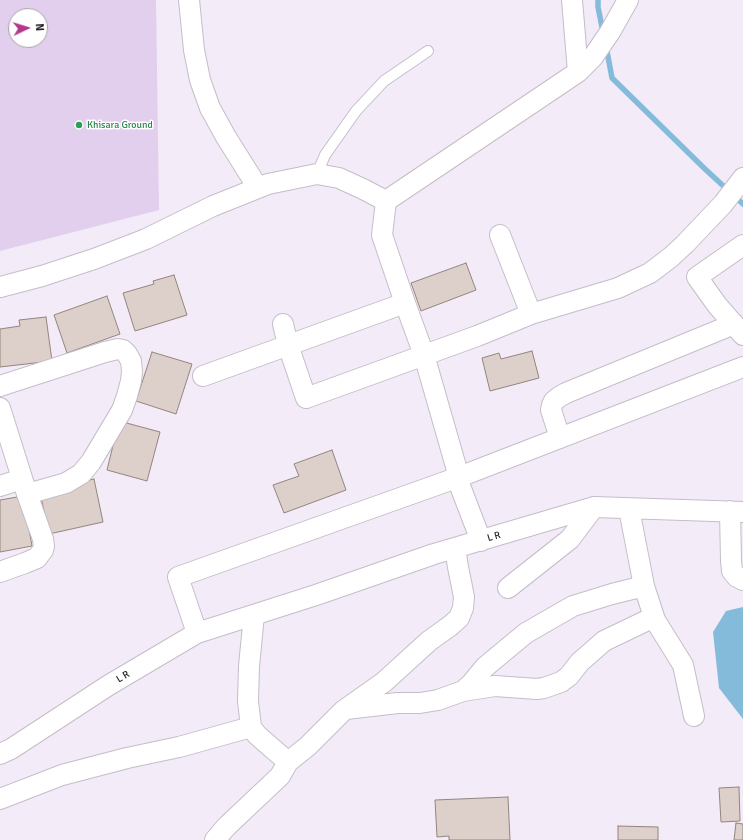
<!DOCTYPE html>
<html>
<head>
<meta charset="utf-8">
<style>
	body { margin:0 }
	#map { position:relative; width:743px; height:840px; overflow:hidden; background:#f3ebf7; font-family:Signika,sans-serif }
	canvas { display:block }
	.north { position:absolute; left:8px; top:8px; width:40px; height:40px; box-sizing:border-box; background:#fff; border:1px solid #a5a3a5; border-radius:50%; rotate:86deg; font-size:11px; font-weight:700; line-height:16px; text-align:center; color:#1d1a1e }
	.north::after { content:''; display:block; margin:auto; width:14px; height:18px; background:#b2388b; clip-path:polygon(50% 0,100% 100%,50% 72%,0 100%) }
</style>
</head>
<body>
<div id="map">
<canvas width="743" height="840"></canvas>
<div class="north">N</div>
</div>
<script>
const ctx = document.querySelector('canvas').getContext('2d');
ctx.lineJoin = 'round';
function fillPath(path, color) {
  ctx.fillStyle = color;
  ctx.fill(path, 'evenodd');
}
function toPath(rows) {
  const path = new Path2D();
  for (const r of rows) {
    path.moveTo(r[0], r[1]);
    for (let i = 2; i < r.length; i += 2) path.lineTo(r[i], r[i + 1]);
  }
  return path;
}
function strokePath(path, color, width, dash) {
  ctx.strokeStyle = color;
  ctx.lineWidth = width;
  ctx.lineCap = dash ? 'butt' : 'round';
  ctx.setLineDash(dash || []);
  ctx.stroke(path);
}
function drawText(font, color, halo, rows, align = 'center') {
  ctx.font = font + ' Signika,sans-serif';
  ctx.lineWidth = 3;
  ctx.setLineDash([]);
  ctx.textBaseline = 'middle';
  ctx.strokeStyle = halo;
  ctx.fillStyle = color;
  for (const [text, x, y, turn = 0] of rows) {
    ctx.save();
    ctx.translate(x, y);
    ctx.rotate((+turn || 0) * Math.PI / 180);
    ctx.textAlign = isNaN(turn) ? turn : align;
    if (halo) ctx.strokeText(text, 0, 0);
    ctx.fillText(text, 0, 0);
    ctx.restore();
  }
}
const green = toPath([
	[0,0,156,0,159,210,0,251],
	[16,16,40,16,40,40,16,40]
]);
const water = toPath([
	[743,607,743,719,719,688,713,632,726,611]
]);
const stream = toPath([
	[598,0,598,7,603,32],
	[606,46,612,78,705,169,743,204]
]);
const building = toPath([
	[466,263,476,290,421,311,411,283,466,263],
	[174,275,187,315,135,331,123,293,154,284,153,281,174,275],
	[107,296,120,334,67,353,54,315,107,296],
	[46,317,52,361,0,367,0,329,20,326,19,320,46,317],
	[532,351,539,378,490,391,482,358,499,353,501,359,532,351],
	[152,352,192,364,176,414,136,401,152,352],
	[119,421,160,432,147,481,107,470,119,421],
	[332,450,346,490,284,513,273,485,299,476,294,464,332,450],
	[94,479,103,522,49,534,41,497,74,490,73,484,94,479],
	[23,496,32,546,0,552,0,500,23,496],
	[739,787,740,821,721,822,719,788,739,787],
	[508,797,510,840,449,840,449,836,437,837,435,800,508,797],
	[736,823,743,824,743,840,734,840,736,823],
	[618,826,658,827,658,840,618,840,618,826]
]);
const service = toPath([
	[317,174,325,155,356,111,384,81,428,51]
]);
const minor = toPath([
	[189,0,194,50,200,80,210,108,226,137,258,188],
	[572,0,578,72],
	[500,235,531,314],
	[743,245,697,277,717,305,743,335],
	[0,287,42,276,94,259,146,239,213,206,268,184,317,174,339,178,363,189,386,201],
	[283,324,288,345,306,398,477,336,531,314,618,288,650,273,671,257,685,244,723,204,743,178],
	[203,376,405,303],
	[0,386,105,352,118,349,123,350,127,354,131,361,132,371,131,381,127,396,122,410,91,462,81,474,66,483,27,494],
	[0,408,27,494,43,539,44,546,43,550,37,558,25,563,0,572],
	[560,438,551,410,552,405,554,401,559,397,566,393,734,324],
	[459,477,424,355,405,303,382,235,386,201,578,72,593,57,610,32,628,0],
	[457,478,481,541],
	[0,486,22,479],
	[629,509,644,586,655,620,683,665,694,716],
	[730,511,731,561,732,571,737,577,743,580],
	[508,588,570,539,594,507],
	[197,633,178,577,459,477,743,367],
	[463,691,471,684,485,667,526,633,573,606,612,594,644,586],
	[346,709,398,703,420,703,438,700,463,691,495,686,537,689,544,688,561,682,569,676,580,662,604,641,654,617],
	[0,754,11,749,109,685,197,633,316,595,434,554,594,507,743,512],
	[288,762,308,746,343,711,384,682,429,641,450,626,459,618,463,608,464,597,458,567,455,548],
	[0,799,62,775,127,758,179,747,251,727],
	[215,840,226,827,280,776,288,762,257,735,251,727,248,701,249,666,254,615]
]);
const markers = [
	[79,125,4,"#2e9e5b"]
];
const leisureNames = [
	["Khisara Ground",87,125]
];
const streetNames = [
	["L R",494,537,-16],
	["L R",123,677,-31]
];
fillPath(green, '#e2ceed');
fillPath(water, '#85bbda');
strokePath(stream, '#85bbda', 5.5);
fillPath(building, '#ddcfc9');
strokePath(building, '#92857f', 1);
strokePath(service, '#c5bdc9', 12);
strokePath(minor, '#c5bdc9', 22);
strokePath(service, '#fff', 10);
strokePath(minor, '#fff', 20);
for (const [x, y, r, color] of markers) {
  const dot = new Path2D();
  dot.arc(x, y, r, 0, 2 * Math.PI);
  ctx.fillStyle = color;
  ctx.fill(dot);
  strokePath(dot, '#fff', 1.5);
}
drawText('10px', '#27864d', '#fff', leisureNames, 'left');
drawText('10px', '#1d1a1e', '#fff', streetNames);
</script>
</body>
</html>
